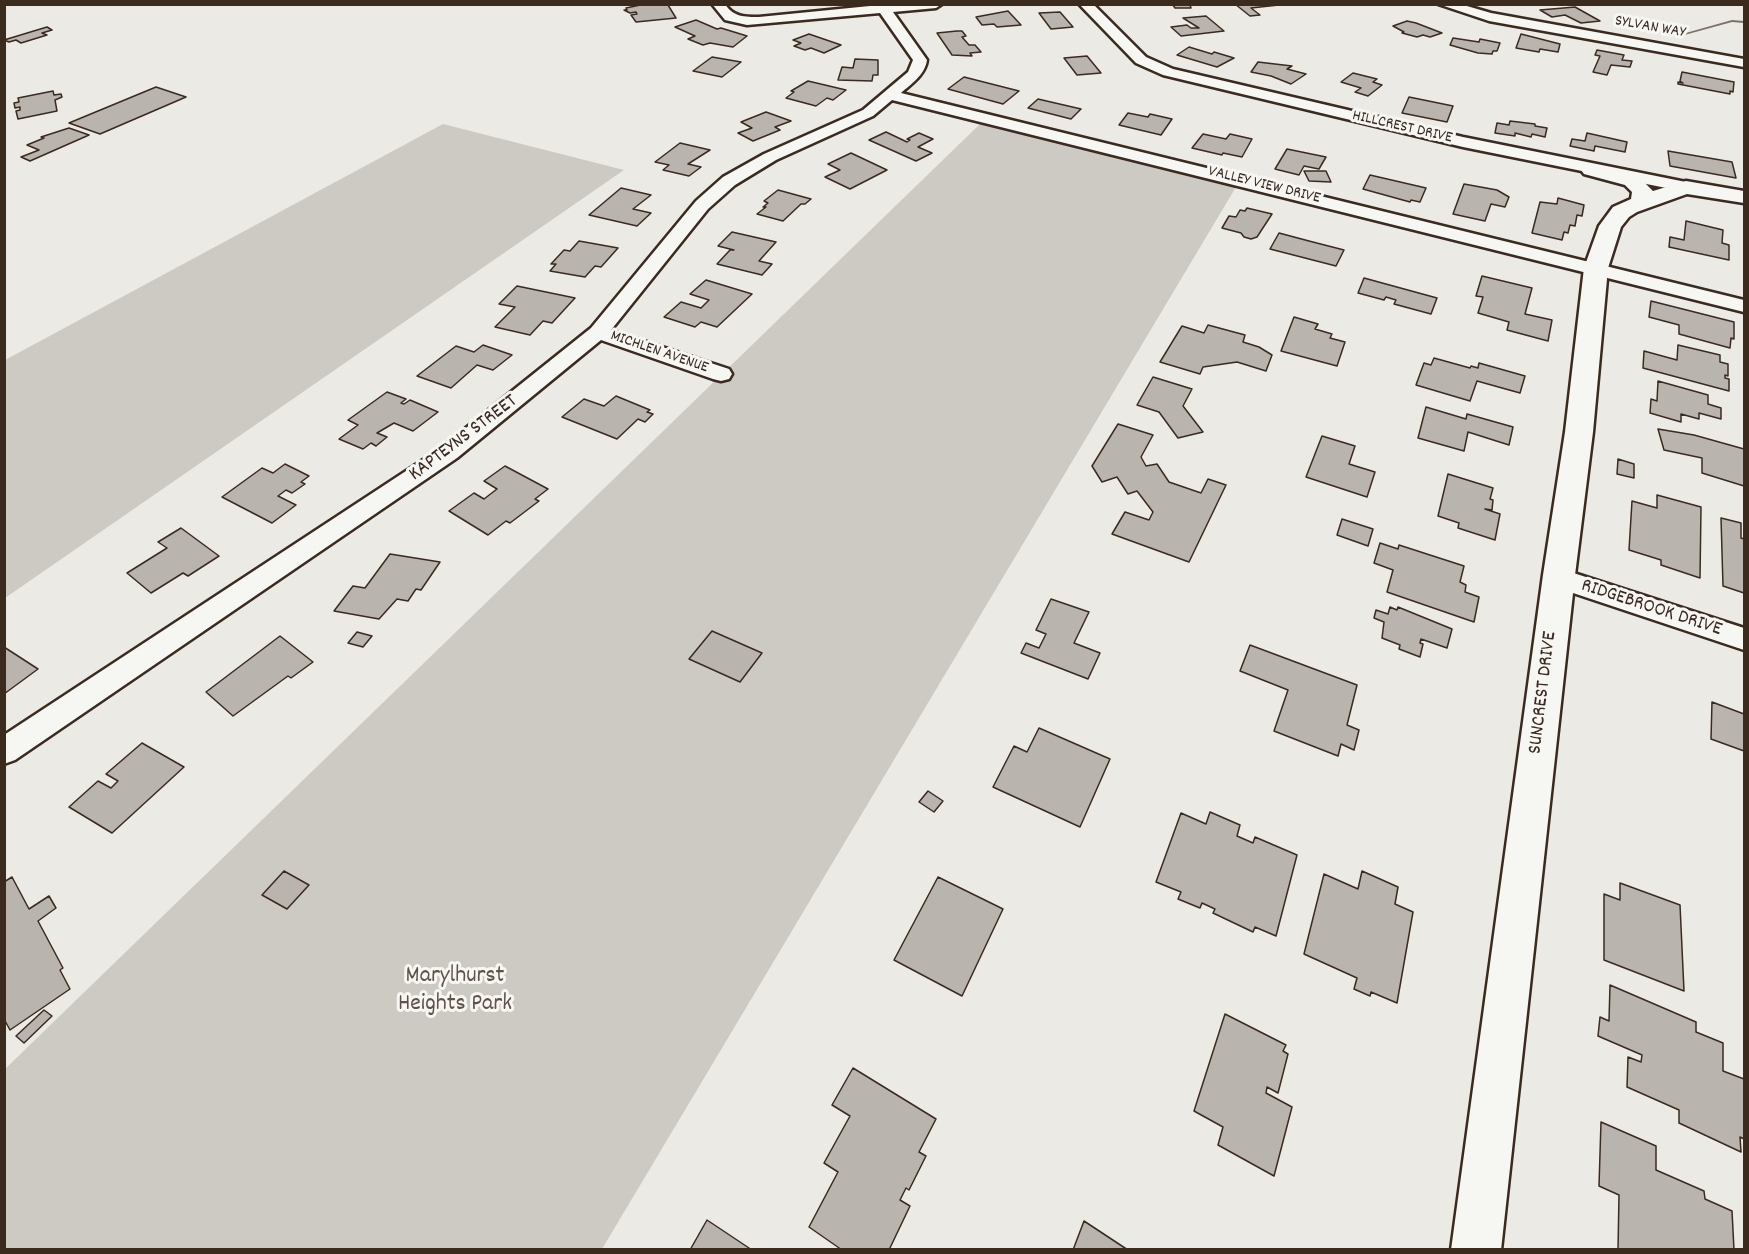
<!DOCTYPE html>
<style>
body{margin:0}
#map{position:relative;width:1749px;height:1254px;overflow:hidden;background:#ebeae5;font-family:Dekko,sans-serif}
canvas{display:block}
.frame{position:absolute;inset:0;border:6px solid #3b2a1e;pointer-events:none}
</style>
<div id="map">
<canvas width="1749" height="1254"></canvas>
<div class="frame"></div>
</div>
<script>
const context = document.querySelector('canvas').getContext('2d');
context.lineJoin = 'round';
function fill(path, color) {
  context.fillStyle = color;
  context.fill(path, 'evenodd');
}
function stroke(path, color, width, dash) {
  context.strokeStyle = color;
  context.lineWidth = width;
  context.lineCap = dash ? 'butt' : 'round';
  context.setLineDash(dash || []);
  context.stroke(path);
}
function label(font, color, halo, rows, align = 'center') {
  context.font = font + ' Dekko,sans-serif';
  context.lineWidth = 6;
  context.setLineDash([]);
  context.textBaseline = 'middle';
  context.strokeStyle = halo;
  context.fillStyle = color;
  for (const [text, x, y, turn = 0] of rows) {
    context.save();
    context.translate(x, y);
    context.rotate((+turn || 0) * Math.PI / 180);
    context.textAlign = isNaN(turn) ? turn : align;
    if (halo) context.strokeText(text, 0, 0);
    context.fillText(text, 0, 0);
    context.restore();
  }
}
const green = new Path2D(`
 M443,124L624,170L5,598V360Z
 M980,124L1236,187L602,1249L5,1250V1069Z`);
const stream = new Path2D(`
 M1732,20L1744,21V23L1732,22L1677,37L1675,36Z`);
const building = new Path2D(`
 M645,4L668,5L676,18L636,22L631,15L637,14L636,12L630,13L624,10H627L626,8Z
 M1135,4H1201V5H1190L1191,8H1175L1173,5Z
 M1235,4H1278L1279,5L1251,8L1260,15L1250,16Z
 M1575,7L1600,21L1581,23L1565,15L1552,17L1540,10Z
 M1008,11L1021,25L997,27L994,24L982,25L976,17Z
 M1060,12L1073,27L1051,29L1039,13Z
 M1206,16L1224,31L1181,36L1171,27L1187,25L1191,28H1199L1183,18Z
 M696,20L717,29L721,28L747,36L733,47L710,43L703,45L688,39L695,36L675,27Z
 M1407,21L1416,23L1442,33L1430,37L1423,35L1417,37L1402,33L1404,32L1393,26Z
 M47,27L52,30L42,33L47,35L21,43L16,40L9,42L4,40Z
 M957,31H962L966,36L962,37L969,45H975L981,52L970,53L972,56L952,55L937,33Z
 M809,34L841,45L824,53L811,48L805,50L794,46L801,43L793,40Z
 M1521,34L1560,44L1558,52L1540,49L1539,52L1516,48Z
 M1453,38L1479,42L1480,39L1500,43L1497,51H1493L1492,54L1478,53L1450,45Z
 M1189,47L1212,54L1214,52L1234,58L1217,67L1177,55Z
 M1597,50L1624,55L1622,60L1632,61L1630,67L1611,65L1607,75L1593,72L1600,56L1595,55Z
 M1087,56L1101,73L1077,75L1064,58Z
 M712,57L741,62L722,77L693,71Z
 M855,59L878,60V75H873L872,81L838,80L842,67L853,68Z
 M1258,62L1292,66L1287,69L1306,74L1291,84L1271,76L1251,72Z
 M1682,72L1734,82L1733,92L1730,91V94L1678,84V82L1683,83L1680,81Z
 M1353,73L1377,79L1373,82L1382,85L1368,96L1355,92L1361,88L1341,82Z
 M964,77L1019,91L1003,104L948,89Z
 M808,81L846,90L833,100L827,98L816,106L786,98L794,92L791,91Z
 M156,87L186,97L100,134L69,123Z
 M53,91L54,95L61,94L62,97L55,100L57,111L18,119L16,111L20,110V107L15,108L14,103L19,102L18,98Z
 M1409,97L1453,106L1447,122L1402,113Z
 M1038,99L1081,109L1071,119L1028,108Z
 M766,112L791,121L775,127L780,130L753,141L738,133L752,128L741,122Z
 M1128,113L1148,117L1150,114L1172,119L1161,135L1119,125Z
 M1510,121L1535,124V126L1547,128L1545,137L1532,134L1531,137L1515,133V136L1495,133L1497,123L1509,125Z
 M69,128L89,135L30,161L21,157L39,150L27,145L44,138L41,137Z
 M886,132L907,142L910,140L907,139L919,133L933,139L918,147L932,153L916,161L869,140Z
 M1587,133L1627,142L1625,152L1595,146L1594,151L1570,146L1572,139L1585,141Z
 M1203,134L1226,139L1230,134L1252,139L1242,157L1223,153L1222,155L1192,148Z
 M680,143L710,150L688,164L701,167L689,176L663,170L669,165L655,162Z
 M1287,149L1326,157L1319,169L1304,166L1299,175L1275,169Z
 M1668,151L1732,162L1736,178L1670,166Z
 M851,153L887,170L850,189L825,177L840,170L828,164Z
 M1304,171H1326L1331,182L1309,181Z
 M1370,175L1426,188L1420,202L1411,200L1410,202L1363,189Z
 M1464,184L1497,190L1509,197L1505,207L1491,204L1485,221L1453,214Z
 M621,188L651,195L633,209L651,213L637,226L589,215Z
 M778,190L811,199L805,204H801L783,221L757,214L766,207H763L768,203L764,201Z
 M1558,198L1584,205L1582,216L1577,215L1575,226L1570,225L1568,233L1564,232L1562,240L1532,233L1540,202L1557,204Z
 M1247,208L1272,214L1257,237L1251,239L1244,237L1241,233L1222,228L1229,216L1236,217L1240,210L1245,211Z
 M1686,221L1723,230L1722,243L1729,245V260L1669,247L1670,237L1684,240Z
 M732,232L776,242L759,261L772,264L762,275L717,264L730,250H734L718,246Z
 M1279,233L1309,241L1344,250L1336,266L1270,249Z
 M579,241L618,248L601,267L595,266L585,277L550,271L556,264H551L564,250L570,251Z
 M1482,276L1532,288L1525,314L1552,320L1548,341L1507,330L1509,322L1478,313L1483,297L1476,296Z
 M1364,278L1437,298L1431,314L1394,304L1396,300L1386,297L1384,300L1358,293Z
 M706,280L752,294L717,327L701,322L695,327L664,317L681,302L701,308L709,300L690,294Z
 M517,286L575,298L552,323L543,321L530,335L495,327L515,307L499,304Z
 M1651,301L1734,322V339L1731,338L1730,348L1679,334V325L1649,317Z
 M1294,317L1318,324L1315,329L1332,334L1330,338L1345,342L1337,366L1281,351Z
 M1208,325L1245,335L1243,342L1259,347L1272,355L1266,371L1237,362L1203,367L1200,374L1160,362L1182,326L1204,333Z
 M483,345L512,355L493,370L477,365L451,388L417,376L456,346L474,352Z
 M1678,345L1720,355V362L1728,364V376L1725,375V378L1729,379V391L1643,368L1644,351L1677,360Z
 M1434,358L1470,368L1471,366L1478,368L1479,363L1525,376L1520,393L1477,381L1470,401L1416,385L1424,363L1431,365Z
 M1153,377L1192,389L1183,406L1203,432L1178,438L1159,412L1137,405Z
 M1658,381L1708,395V404L1721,408V419L1699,413V419L1681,414V422L1650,413L1651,399L1657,401Z
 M387,392L406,399L401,403L404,404L410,400L438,412L413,431L394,423L377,433L387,437L376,446L371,443L363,449L339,439L358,425L348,420Z
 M616,396L650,410L647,412L653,414L645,422L638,419L617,439L562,417L584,399L604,406Z
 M1426,407L1466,419L1467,414L1513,427L1509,445L1468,432L1464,451L1418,438Z
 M1118,424L1153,435L1141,457L1146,466L1157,464L1169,482L1201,493L1208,479L1226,485L1189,562L1112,534L1125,512L1149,520L1153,512L1137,491L1128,494L1117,477L1102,482L1092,466Z
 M1658,429L1694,435L1744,449V486L1702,473V458L1664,450Z
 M1322,436L1355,446L1349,464L1375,472L1367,497L1306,477Z
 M1618,459L1634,464V478L1617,474Z
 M285,464L309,476L301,482L305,484L292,493L286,490L278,496L296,505L272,523L222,497L262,468L273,473Z
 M505,466L548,489L535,499L539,501L510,523L506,521L488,535L449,511L474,493L484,499L497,489L484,481Z
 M1448,474L1493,488L1490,499L1493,500L1492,510L1485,509L1500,514L1495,540L1458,528L1459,523L1438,516Z
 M1657,495L1701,507L1700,578L1661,565V560L1629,550L1632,501L1657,508Z
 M1721,518L1741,523V538L1744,539V593L1723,586Z
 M1342,519L1373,529L1368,546L1337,535Z
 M181,528L219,556L188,576L183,573L151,593L127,573L167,548L158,542Z
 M1380,543L1398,549L1399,545L1464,566L1460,582L1466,585L1465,592L1479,597L1474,622L1387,592L1393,570L1374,563Z
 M390,554L440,562L421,590L416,589L408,601L397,599L379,619L334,611L353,586L365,588Z
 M1051,599L1089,612L1074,643L1100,653L1088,679L1021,653L1026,643L1039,648L1046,634L1036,630Z
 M1390,607L1397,610L1398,607L1452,629L1447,648L1421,639L1420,643L1423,644L1420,657L1399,649L1400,645L1382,638L1384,622L1374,618L1376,610L1388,614Z
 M712,631L762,653L740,682L689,659Z
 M357,632L372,636L363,647L348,643Z
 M280,636L313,662L291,678L288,676L233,716L206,692Z
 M1250,645L1357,685L1347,725L1359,730L1354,750L1341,744L1338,756L1274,731L1288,690L1240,671Z
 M4,647L38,669L4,694Z
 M1712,702L1744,714V751L1711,739Z
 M1039,728L1110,759L1080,827L993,787L1014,746L1027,752Z
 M142,743L184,767L112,833L69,807L98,781L111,788L118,781L106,774Z
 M928,791L943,801L934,812L919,802Z
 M1210,812L1240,825L1237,836L1253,843L1255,837L1297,855L1276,936L1255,927L1253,932L1213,913L1215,909L1202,903L1200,908L1178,899L1181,892L1156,882L1181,813L1206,824Z
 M284,871L309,885L287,909L262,895Z
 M1362,871L1398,887L1395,904L1413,912L1397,1003L1371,992L1370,996L1354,989L1357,978L1304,954L1324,874L1358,889Z
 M12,877L29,909L49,896L56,908L38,921L63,968L60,970L70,989L10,1030L4,1019V882Z
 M938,877L1003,909L962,996L894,960Z
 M1620,883L1680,905L1684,991L1604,960V894L1620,900Z
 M1610,985L1696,1022V1032L1723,1043V1071L1744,1079V1139L1740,1137L1741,1152L1679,1123V1110L1627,1087L1628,1057L1641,1062L1642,1055L1598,1036L1600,1017L1609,1021Z
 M44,1010L52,1016L24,1043L16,1036Z
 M1225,1014L1286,1045L1283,1051L1288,1054L1278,1093L1267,1087L1266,1093L1292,1107L1274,1176L1218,1145L1223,1127L1194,1111Z
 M853,1068L936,1119L919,1152L926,1156L909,1190L906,1188L900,1200L910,1206L889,1250H842L809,1227L838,1172L824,1163L850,1116L832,1105Z
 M1601,1122L1656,1146V1170L1704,1191L1705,1199L1732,1211L1734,1250H1618L1619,1195L1599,1186Z
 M707,1220L752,1250H690Z
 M1084,1221L1128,1250H1073Z`);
const minor = new Path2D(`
 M712,4H725C733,17 745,17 759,17L890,4H942L936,8L893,12L927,60C925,75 911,84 901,93L1744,300V312L892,100L873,116L776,160L735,185L708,209L611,330L729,369L732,374L729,379L721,381L713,379L601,340L457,458L15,760L4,764V735L441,448L591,328L696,201L723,177L764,154L863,110L908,72L913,60L880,13L747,25L725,20Z
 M1079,4H1093L1146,57L1173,69L1463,137L1686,182L1692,183L1695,187L1692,191L1686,192L1463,147L1163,75L1136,63Z
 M1438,4H1460L1491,13L1744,59V67L1489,21Z
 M1558,568L1744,628V650L1549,585L1545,578L1549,571Z`);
const tertiary = new Path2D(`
 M1591,164L1639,177L1653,191L1686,181L1744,191V203L1687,194L1637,212L1629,217L1621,227L1608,268L1593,432L1575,575L1501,1250H1451L1543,575L1565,432L1584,268L1599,226L1613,207L1631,199L1632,192L1625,185L1584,174L1581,170L1584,166Z`);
const farStreetnames = [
 ["SYLVAN WAY",1650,28,10],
 ["HILLCREST DRIVE",1402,128,13],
 ["VALLEY VIEW DRIVE",1264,186,14],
 ["MICHLEN AVENUE",659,353,19]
];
const streetNames = [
 ["KAPTEYNS STREET",464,439,-37],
 ["RIDGEBROOK DRIVE",1651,609,18],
 ["SUNCREST DRIVE",1544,693,-83]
];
const nearParknames = [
 ["Marylhurst",455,978],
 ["Heights Park",455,1006]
];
fill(green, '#cdcac4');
fill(stream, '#7c7167');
fill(building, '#bab4ae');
stroke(building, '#3b2a1e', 1.5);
stroke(minor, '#3b2a1e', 5);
stroke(tertiary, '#3b2a1e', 5);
fill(minor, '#f6f6f2');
fill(tertiary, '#f6f6f2');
label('16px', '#3b2a1e', '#f6f6f2', farStreetnames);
label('20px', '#3b2a1e', '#f6f6f2', streetNames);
label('24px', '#605248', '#f6f6f2', nearParknames);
</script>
